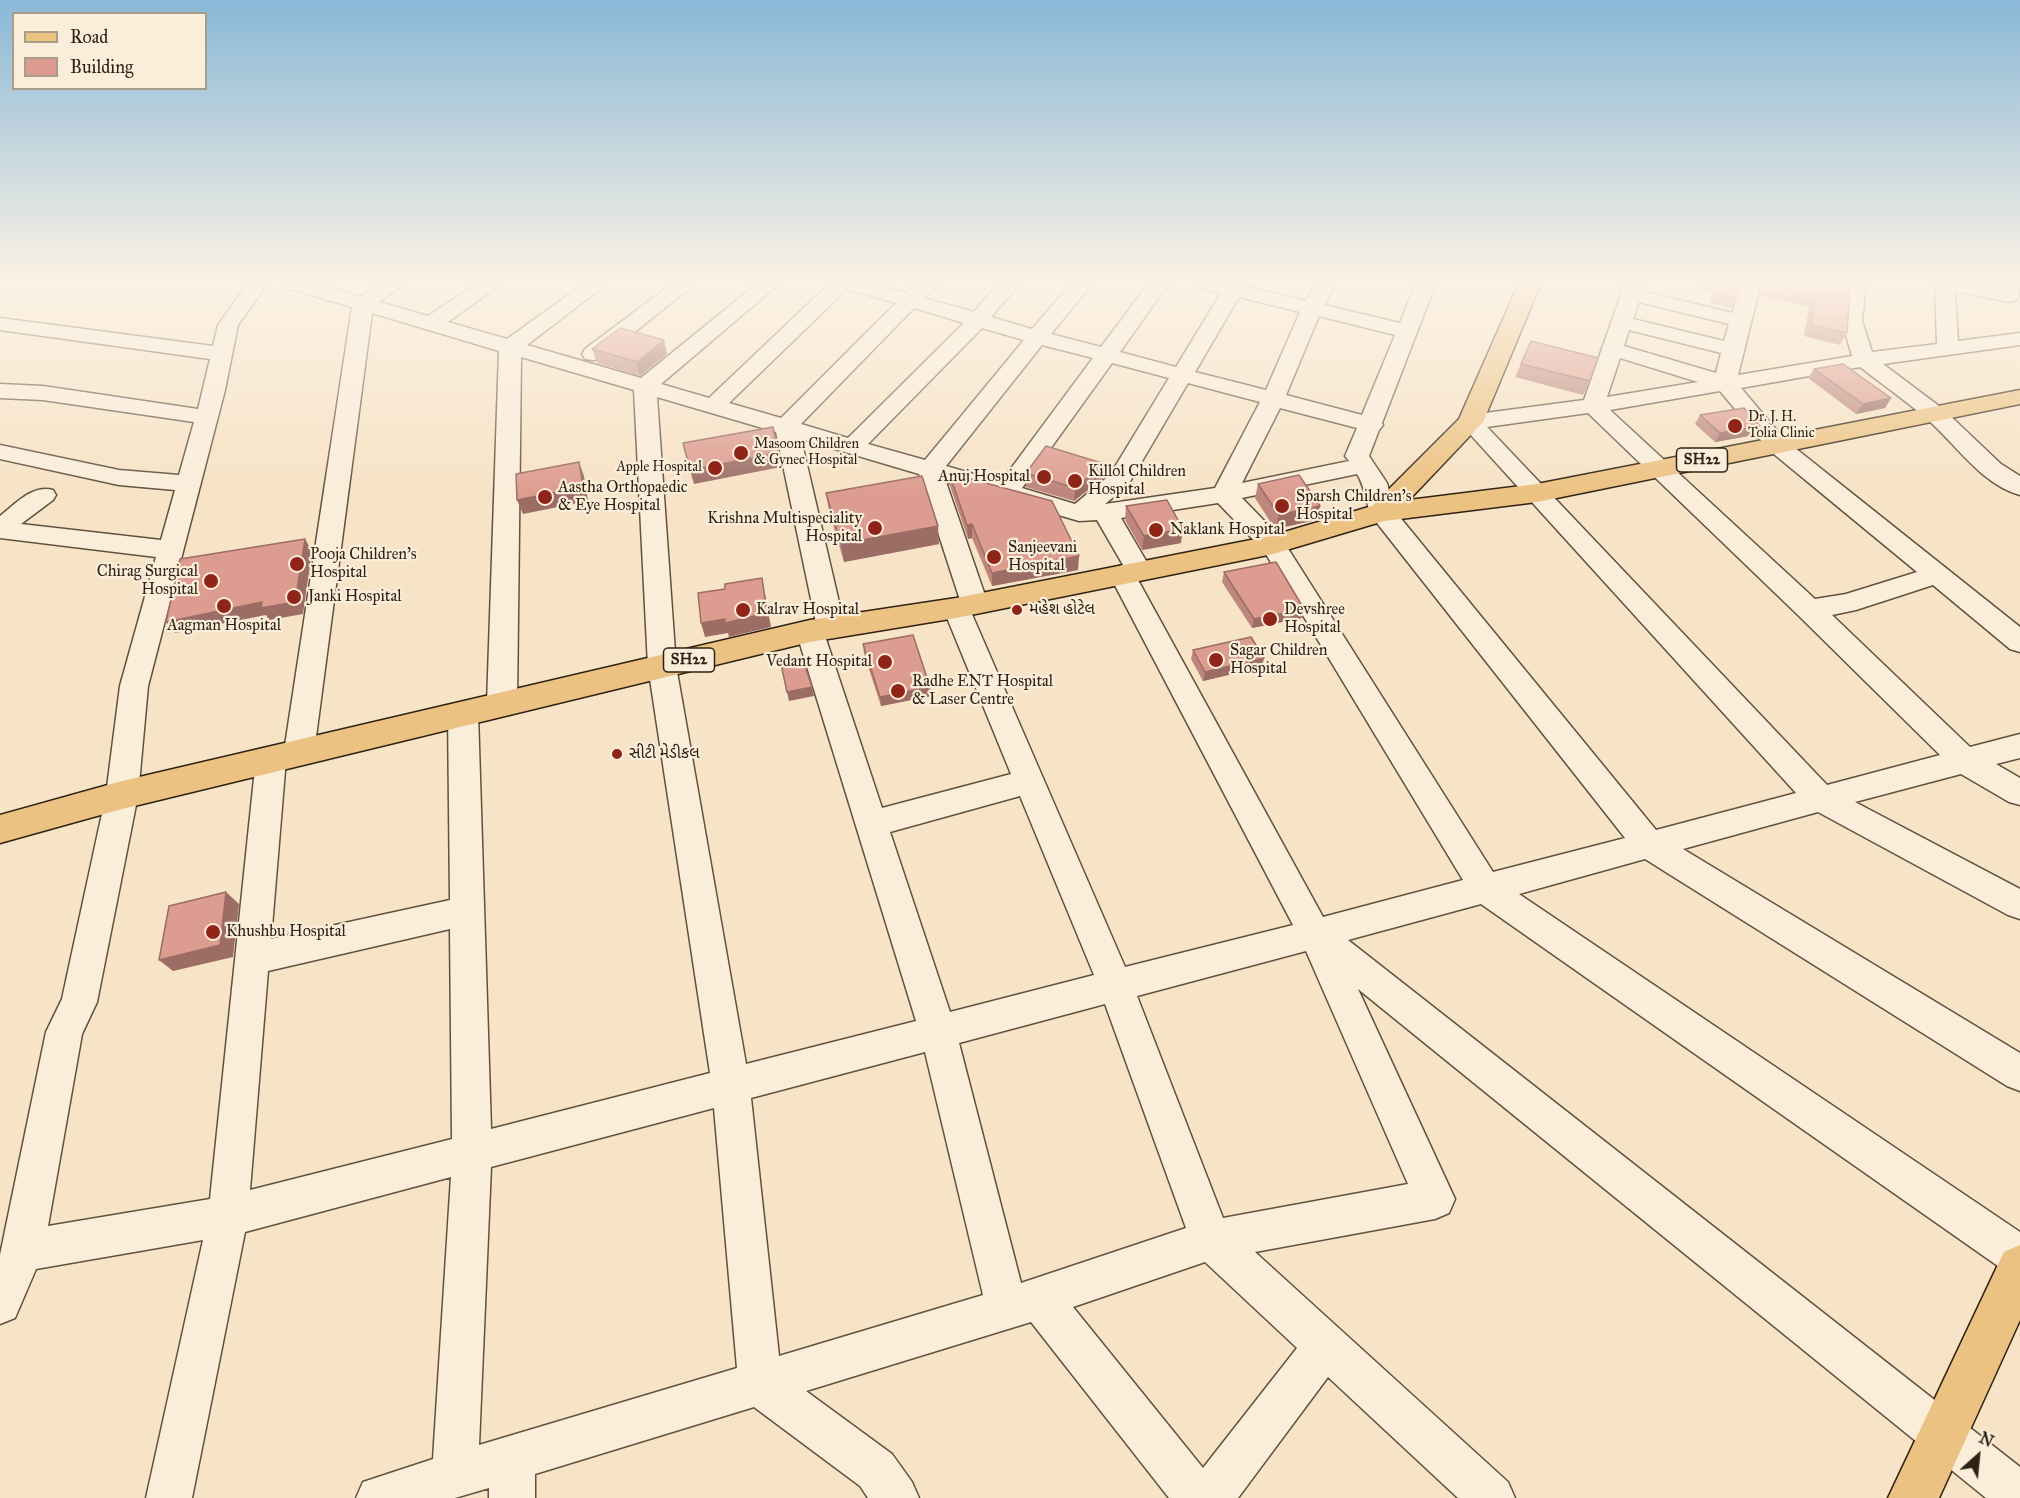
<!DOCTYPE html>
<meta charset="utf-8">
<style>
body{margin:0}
#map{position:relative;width:2020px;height:1498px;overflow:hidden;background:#f7e3c6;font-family:"IM FELL Great Primer",serif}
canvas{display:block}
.legend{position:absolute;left:12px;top:12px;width:195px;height:78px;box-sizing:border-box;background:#faedda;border:2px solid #a89c8a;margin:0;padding:8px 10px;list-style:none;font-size:18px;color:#2e2212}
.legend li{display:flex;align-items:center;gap:12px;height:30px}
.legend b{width:30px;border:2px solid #a89c8a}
.north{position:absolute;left:1948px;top:1426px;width:60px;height:60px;-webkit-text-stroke:4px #faedda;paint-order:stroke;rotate:27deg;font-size:16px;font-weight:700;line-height:24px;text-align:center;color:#2e2212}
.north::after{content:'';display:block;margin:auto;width:21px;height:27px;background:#2e2212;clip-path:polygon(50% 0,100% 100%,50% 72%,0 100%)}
</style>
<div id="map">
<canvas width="2020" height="1498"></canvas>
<ul class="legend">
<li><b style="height:8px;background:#ecc283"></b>Road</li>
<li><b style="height:16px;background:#dd9c90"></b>Building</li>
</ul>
<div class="north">N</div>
</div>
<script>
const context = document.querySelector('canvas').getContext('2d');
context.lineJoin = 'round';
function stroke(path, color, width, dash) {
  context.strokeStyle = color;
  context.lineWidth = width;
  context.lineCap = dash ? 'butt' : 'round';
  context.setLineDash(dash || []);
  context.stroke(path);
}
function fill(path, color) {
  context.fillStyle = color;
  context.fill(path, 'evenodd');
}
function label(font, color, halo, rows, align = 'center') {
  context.font = font + ' "IM FELL Great Primer","Noto Sans Gujarati",serif';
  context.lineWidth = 4.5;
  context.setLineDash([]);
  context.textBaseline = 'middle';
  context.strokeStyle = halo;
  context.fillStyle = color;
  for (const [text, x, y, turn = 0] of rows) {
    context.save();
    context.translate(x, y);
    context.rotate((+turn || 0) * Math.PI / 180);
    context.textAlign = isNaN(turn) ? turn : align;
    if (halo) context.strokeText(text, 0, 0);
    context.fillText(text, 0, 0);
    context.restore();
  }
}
const minor = new Path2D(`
 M248,283H268L238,325L225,390L148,686L138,795L97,1002L82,1034L48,1226L210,1199L256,759L260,751L271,747L282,751L286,759L271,939L450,900L448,713L453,705L463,702L473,705L478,713L491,1129L710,1073L648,666L634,390L521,357L517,704L512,712L502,715L492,712L487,704L499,351L372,313L314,752L310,760L299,764L288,760L284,752L352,307L284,287L281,283H313L360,297L382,283H406L379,302L428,316L478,283H502L448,322L507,339L585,283H608L527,345L641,378L758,283H780L661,384L709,398L830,283H870L906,293L917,283H938L924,298L974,312L999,283H1020L991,317L1032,329L1072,283H1093L1051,334L1101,347L1149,283H1169L1120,352L1176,367L1221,293L1199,287L1196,283H1247L1245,286L1306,301L1316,283H1336L1324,305L1400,323L1416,283H1436L1382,423L1383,425L1379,430L1369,456L1387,483L1394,510L1656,830L1796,793L1459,422L1462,417L1470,415L1584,400L1625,283H1645L1642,291L1732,313L1737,296L1700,287L1697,283L1740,285L1741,283H1761L1738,375L1852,356L1842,321L1846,283H1866L1862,321L1872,352L1937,344L1935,283H1976L1998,288V283H2018L2019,296L2016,300L2009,302L1955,291L1958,341L2020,333V345L1883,364L1943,409L2001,464L2020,476V495C1982,485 1955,443 1927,419C1905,400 1882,384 1860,367L1741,388L1785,440L2020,627V652L2010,649L1933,585L1856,610L1832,615L1970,747L2020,734V758L1996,764L2020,778V805L2009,802L1961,774L1855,802L2020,889V919L2008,915L1818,812L1683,849L2020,1053V1091L2007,1086L1645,859L1519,894L2020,1232V1277L2005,1271L1481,904L1348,940L2020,1467V1498H1986L1358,989L1455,1199L1449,1213L1435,1219L1255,1252L1508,1482L1515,1498H1458L1328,1377L1238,1498H1169L1031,1322L806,1391L892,1454L912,1482L919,1498H868L860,1486L754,1407L535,1474V1498H489V1488L455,1498H356L363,1482L433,1459L451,1177L245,1232L192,1498H146L203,1240L36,1269L15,1318L0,1324V1255L46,1032L62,999L106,795L120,686L156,557L0,538V516C15,504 33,484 53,490L56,495L53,500L21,524L161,540L175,490L119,485L0,459V445L119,470L179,475L194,422L43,400L0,398V384L43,386L198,409L210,359L0,330V318L213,346L218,325ZM847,289L896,303L781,418L729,403ZM1239,297L1300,312L1266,390L1195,372ZM1639,302L1729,324L1724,341L1633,319ZM914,308L964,323L848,438L801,424ZM1319,316L1395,335L1362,415L1286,395ZM982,328L1024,340L925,460L868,444ZM1629,330L1721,353L1716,373L1624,346ZM1042,345L1093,358L1001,482L946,466ZM1620,358L1698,382L1607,397ZM1112,363L1169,378L1110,475L1075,504L1022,488ZM1188,383L1260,402L1215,488L1105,504L1128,485ZM1720,391L1769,450L1917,572L1846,594L1815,599L1610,410ZM657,397L776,432L816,623L810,621L800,624L796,631L916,1021L746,1064L676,666ZM1280,408L1357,428L1345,456L1349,461L1242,483ZM1588,413L1799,616L1940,755L1827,785L1487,427ZM801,439L919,474L960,600L946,601L943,608L1011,774L882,808L825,636L831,638L841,635L845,628ZM1357,474C1366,488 1365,504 1373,518L1625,838L1493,872L1282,539L1242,498ZM946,482L1079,521L1097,520L1123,565L1113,568L1109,574L1293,925L1125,967L971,612L984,611L988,604ZM1218,503L1264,551L1463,880L1323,917L1138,580L1148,577L1152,571L1121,518ZM1020,796L1094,975L950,1012L890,832ZM450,929L452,1139L250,1190L268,971ZM1306,951L1408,1184L1223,1218L1137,996ZM1105,1004L1186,1228L1021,1283L959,1043ZM925,1052L983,1295L779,1356L751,1098ZM714,1108L737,1368L479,1445L491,1167ZM1205,1262L1297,1348L1203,1468L1073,1307Z
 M673,283H696L601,359L593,360L585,359L582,354L585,349Z`);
const major = new Path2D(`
 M1519,283H1541L1483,422L1409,500L1537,484L2020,390V404L1537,502L1384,521L1273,554L956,618L810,642L122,809L0,843V815L122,781L810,620L956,598L1271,536L1372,506L1459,419Z
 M2020,1245V1320L1939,1498H1888L2004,1252Z`);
const wall = new Path2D(`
 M1763,283H1850L1847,333L1840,345L1804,336L1809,307L1760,296Z
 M1718,284L1736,299L1731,308L1710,303L1713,292Z
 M1531,341L1590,381L1583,395L1515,377Z
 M592,349L667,354L640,376L597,363Z
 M1814,369L1891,398L1885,408L1856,414L1808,378Z
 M1700,415L1754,435L1715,442L1695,424Z
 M1105,464L1103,478L1074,501L1026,487V473Z
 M949,473L1078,570L992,586L972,538L968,539L950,486Z
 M1258,484L1320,506L1316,520L1275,529L1255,498Z
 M826,493L939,544L844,562L829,511Z
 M1126,506L1181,543L1142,550L1125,520Z
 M1224,572L1304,609L1302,618L1252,628L1222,582Z
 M863,644L931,696L881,706L864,654Z
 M1193,650L1262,667L1203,681L1191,659Z`);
const shadedWall = new Path2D(`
 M664,340L667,354L640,376L637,362Z
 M1891,398L1885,408L1856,414L1863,404Z
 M1760,426L1754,435L1715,442L1720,433Z
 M778,453L781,467L694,484L690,470Z
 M579,462L584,476L588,501L523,514L517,500Z
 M1105,464L1103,478L1074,501L1075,488Z
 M1320,506L1316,520L1275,529L1279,515Z
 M972,524V538L968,539L967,525Z
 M938,526L939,544L844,562L841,544Z
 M1183,529L1181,543L1142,550L1144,536Z
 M305,539L312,551L303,614L269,620L266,615L175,633L166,622L262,602Z
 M1079,556L1078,570L992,586V573Z
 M762,578L771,627L729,637L728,633L705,637L701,623Z
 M1304,609L1302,618L1252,628L1254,619Z
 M1264,658L1262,667L1203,681L1205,672Z
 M812,687L814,696L789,701L787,692Z
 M930,687L931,696L881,706L880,697Z
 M226,892L239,904L233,957L173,971L159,960Z`);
const building = new Path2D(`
 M1767,283H1850L1847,333L1811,325L1816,296L1766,284Z
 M1718,284L1739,289L1736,299L1715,294Z
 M620,328L664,340L637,362L592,349Z
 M1531,341L1598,358L1590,381L1521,364Z
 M1843,364L1891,398L1863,404L1814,369Z
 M1744,408L1760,426L1720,433L1700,415Z
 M773,427L778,453L690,470L683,443Z
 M1046,446L1105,464L1075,488L1026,473Z
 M579,462L583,487L517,500L516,474Z
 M949,473L1052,501L1079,556L992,573L972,524L967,525Z
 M1299,475L1320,506L1279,515L1258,484Z
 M922,476L938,526L841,544L826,493Z
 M1167,500L1183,529L1144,536L1126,506Z
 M305,539L295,602L261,608L262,602L166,622L180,559Z
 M1276,562L1304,609L1254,619L1224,572Z
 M762,578L767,613L725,623V619L701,623L698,593L725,589V584Z
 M913,635L930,687L880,697L863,644Z
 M1251,637L1264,658L1205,672L1193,650Z
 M803,660L812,687L787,692L781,664Z
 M226,892L220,945L159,960L169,906Z`);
const markers = [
 [1735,426,8,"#8f2418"],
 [741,453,8,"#8f2418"],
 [715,468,8,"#8f2418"],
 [1044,477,8,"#8f2418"],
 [1075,481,8,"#8f2418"],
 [545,497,8,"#8f2418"],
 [1282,506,8,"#8f2418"],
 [875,528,8,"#8f2418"],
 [1156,530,8,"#8f2418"],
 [994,557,8,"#8f2418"],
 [297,564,8,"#8f2418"],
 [211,581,8,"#8f2418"],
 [294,597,8,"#8f2418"],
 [224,606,8,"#8f2418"],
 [743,610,8,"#8f2418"],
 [1017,610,6,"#8f2418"],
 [1270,619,8,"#8f2418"],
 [1216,660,8,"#8f2418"],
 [885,662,8,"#8f2418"],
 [898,691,8,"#8f2418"],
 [617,754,6,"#8f2418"],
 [213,932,8,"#8f2418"]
];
const farPoinames = [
 ["Dr. J. H.",1748,418],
 ["Tolia Clinic",1748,434],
 ["Masoom Children",754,445],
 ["& Gynec Hospital",754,461],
 ["Apple Hospital",702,468,"right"]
];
const shields = [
 [1702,460,51],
 [689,660,51]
];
const shieldNames = [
 ["SH22",1702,460],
 ["SH22",689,660]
];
const poiNames = [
 ["Killol Children",1088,472],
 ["Hospital",1088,490],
 ["Anuj Hospital",1030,477,"right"],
 ["Aastha Orthopaedic",558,488],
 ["& Eye Hospital",558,506],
 ["Sparsh Children's",1296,497],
 ["Hospital",1296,515],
 ["Krishna Multispeciality",862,519,"right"],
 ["Hospital",862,537,"right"],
 ["Naklank Hospital",1170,530],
 ["Sanjeevani",1008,548],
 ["Hospital",1008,566],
 ["Pooja Children's",310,555],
 ["Hospital",310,573],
 ["Chirag Surgical",198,572,"right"],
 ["Hospital",198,590,"right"],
 ["Janki Hospital",308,597],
 ["Kalrav Hospital",756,610],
 ["મહેશ હોટેલ",1029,610],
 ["Devshree",1284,610],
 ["Hospital",1284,628],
 ["Aagman Hospital",224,626,"center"],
 ["Sagar Children",1230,651],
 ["Hospital",1230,669],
 ["Vedant Hospital",872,662,"right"],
 ["Radhe ENT Hospital",912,682],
 ["& Laser Centre",912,700],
 ["સીટી મેડીકલ",629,754],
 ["Khushbu Hospital",226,932]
];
stroke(minor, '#60523f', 3);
stroke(major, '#2e2212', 3);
fill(minor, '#faedda');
fill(major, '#ecc283');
fill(wall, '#be867c');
fill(shadedWall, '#9b6d65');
fill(building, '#dd9c90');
stroke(building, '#9b6d65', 1.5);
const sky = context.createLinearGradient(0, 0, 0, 493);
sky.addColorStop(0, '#8ab8d6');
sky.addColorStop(0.57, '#fbf2e5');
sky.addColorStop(1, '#fbf2e500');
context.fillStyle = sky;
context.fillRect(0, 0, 2020, 493);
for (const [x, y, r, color] of markers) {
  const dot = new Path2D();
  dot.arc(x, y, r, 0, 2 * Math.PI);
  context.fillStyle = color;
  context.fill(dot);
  stroke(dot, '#faedda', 2);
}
label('14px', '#2e2212', '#faedda', farPoinames, 'left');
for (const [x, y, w] of shields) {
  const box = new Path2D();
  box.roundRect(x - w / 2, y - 12, w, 24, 4.5);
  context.fillStyle = '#faedda';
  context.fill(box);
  stroke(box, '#2e2212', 1.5);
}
label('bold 15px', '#2e2212', null, shieldNames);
label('16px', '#2e2212', '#faedda', poiNames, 'left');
</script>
